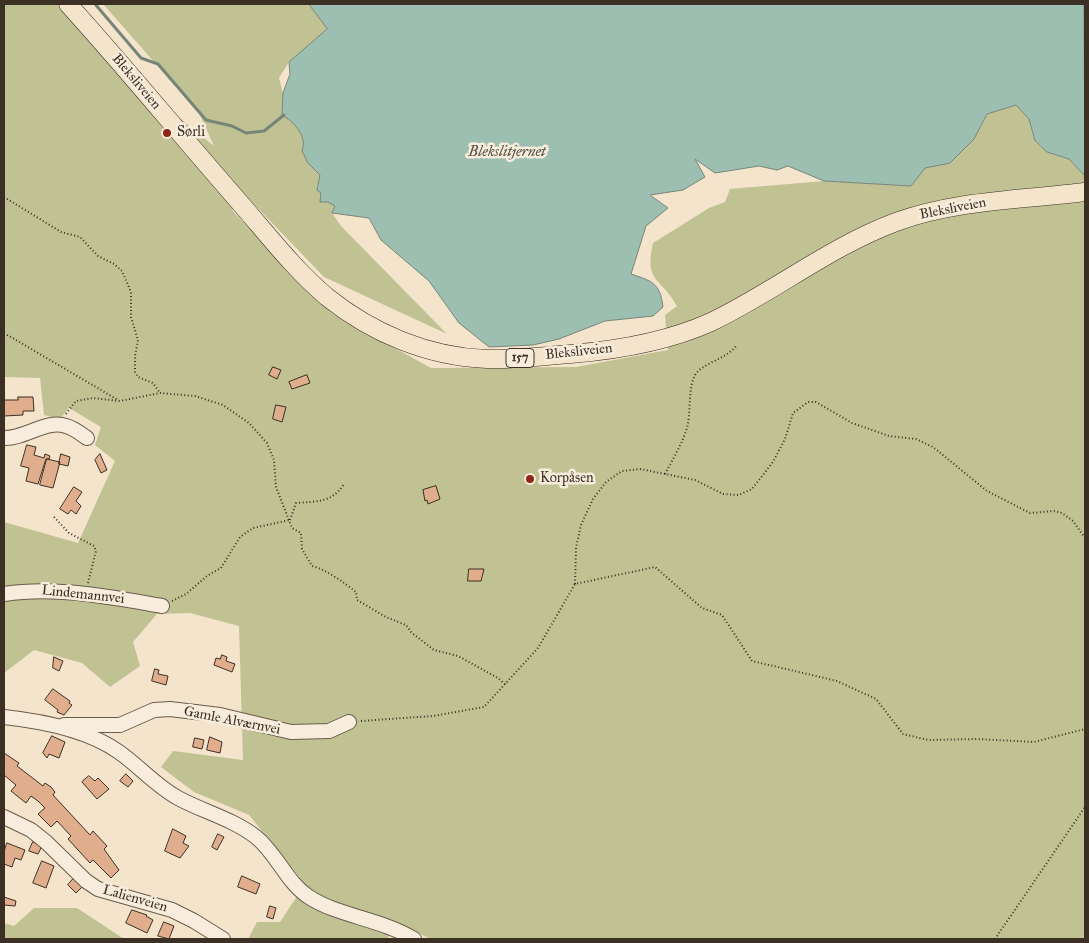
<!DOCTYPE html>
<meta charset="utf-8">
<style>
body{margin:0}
#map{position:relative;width:1089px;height:943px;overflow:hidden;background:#f4e4cb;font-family:"IM FELL Great Primer",serif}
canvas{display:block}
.frame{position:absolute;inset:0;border:5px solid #3c2f23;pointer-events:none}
</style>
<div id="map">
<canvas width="1089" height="943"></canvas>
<div class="frame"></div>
</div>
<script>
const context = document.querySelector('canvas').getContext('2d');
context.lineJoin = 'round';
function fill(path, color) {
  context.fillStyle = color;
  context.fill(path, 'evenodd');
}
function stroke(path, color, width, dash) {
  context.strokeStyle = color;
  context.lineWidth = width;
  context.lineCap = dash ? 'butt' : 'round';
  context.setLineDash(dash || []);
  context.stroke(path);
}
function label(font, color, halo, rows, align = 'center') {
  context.font = font + ' "IM FELL Great Primer",serif';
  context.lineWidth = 5;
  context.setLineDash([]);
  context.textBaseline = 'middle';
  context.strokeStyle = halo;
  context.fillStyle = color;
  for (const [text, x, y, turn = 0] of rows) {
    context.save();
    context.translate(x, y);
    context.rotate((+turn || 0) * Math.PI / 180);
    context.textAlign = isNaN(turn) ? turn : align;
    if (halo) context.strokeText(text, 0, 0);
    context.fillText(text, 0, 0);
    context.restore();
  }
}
const green = new Path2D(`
 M4,4H81L176,115L214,146L199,113L103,4H309L327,29L289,62L279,78L283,93L282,115C294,121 308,136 302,151L308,163L320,175L317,189L321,193V198L335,206L332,213L341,226L447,334L324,277L249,199L232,210L333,314L431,368L576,367L668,350L665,315L677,306C661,277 644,283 653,243L709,208L725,202L730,189L824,181L911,186L925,168L950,163L974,139L987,114L1016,105L1029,119L1035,142L1047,152L1069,159L1085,176V939H431L397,924L387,939H248L257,922H280L305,884L249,815L194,792L161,767L173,751L243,760L239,626L190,613L157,614L133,642L140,666L110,687L82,663L34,650L4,673V522L78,543L115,461L95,445L101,427L69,408L60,419L44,415L40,378L4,377Z
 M34,908H77L124,939H4V923L14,926Z`);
const water = new Path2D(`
 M309,4H1084L1085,176L1069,159L1047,152L1035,141L1029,119L1016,105L987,114L974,139L950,163L925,168L911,186L824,181L788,166L777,170L759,166L715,173L695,159L705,177L683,190L650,195L668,208L646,226L631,274C651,281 660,282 663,307L653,316L605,321L559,339L533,345L489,347L459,323L429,281L381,240L369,218L332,213L335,206L328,202H320L321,193L317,190L320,175L308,163L302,151C308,136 293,121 282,115L283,93L290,74L289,62L327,29Z`);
const stream = new Path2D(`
 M95,4L141,58L158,64L206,120L232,126L246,133L264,131L284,115`);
const building = new Path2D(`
 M273,367L281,370L277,379L269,375Z
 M307,375L310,383L292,389L289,382Z
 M18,397H33L34,411H23V415L4,416V400H18Z
 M276,405L286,407L282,422L273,419Z
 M27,445L36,447L34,455L44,458L45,454L50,456L49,459H46L38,484L26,481L29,468L21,466Z
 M61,454L70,457L68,466L59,464Z
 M100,454L107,470L101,473L95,460Z
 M47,459L60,462L53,488L40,485Z
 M436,486L440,499L428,504L427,500L425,501L423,490Z
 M74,487L82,492L76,501L81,506L76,514L71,510L68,514L60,509Z
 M469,569H484L481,581H468Z
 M222,655L227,657L226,661L235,664L232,672L214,665L216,658L220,659Z
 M54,657L63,661L59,671L53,668Z
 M155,669L159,670L158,674L168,676L166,685L152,681Z
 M53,689L70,701L69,703L72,705L64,715L57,712L58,710L45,700Z
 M52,736L65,742L59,758L49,754L47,758L43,753Z
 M210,737L222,742L220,753L207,750Z
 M195,738L204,740L202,749L193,747Z
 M4,753L19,763L17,766L43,786L45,783L51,787L55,792L53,795L90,835L93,831L107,846L104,849L119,870L111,878L93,860L90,863L68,839L71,836L57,821L51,827L38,814L45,808L38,801L31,796L26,803L11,791L16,785L4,775Z
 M126,774L133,781L128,787L120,781Z
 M89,776L95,781L98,778L109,789L97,799L82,782Z
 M173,829L186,836L183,843L189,846L180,858L165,851Z
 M218,834L224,837L217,850L212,847Z
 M33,842L42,846L38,854L29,851Z
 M7,843L25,850L21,860L15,858L12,867L4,864V852Z
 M42,861L54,866L46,888L33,883Z
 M242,876L260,884L256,894L238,887Z
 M74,878L83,886L76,893L68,885Z
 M4,897L16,901L15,906L4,905Z
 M270,906L276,908L273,919L267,917Z
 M132,910L147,915L146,916L153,920L147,933L126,923Z
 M164,922L174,926L169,939L158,936Z`);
const path = new Path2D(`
 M4,197L61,232L80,237L98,256L114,264L122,271L131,292V317L138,340L135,356V372L138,377L153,383L160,393
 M4,333L118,400
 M66,414L76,401L93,398L120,401L160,393L195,396L223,405L249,423L267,443L274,460L276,487L292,528L301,533L302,549L312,566C325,569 345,583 356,592L357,600L386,617L406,625L412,633L434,650L458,656L498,678L506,685
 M665,474C673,459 682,444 687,428C691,412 688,392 694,377C700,363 726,360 737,345
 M54,517L69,533L94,546L96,551L88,583
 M290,520L296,503C317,501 332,503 344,484
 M575,584L576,548L581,525L593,499L606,482L622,471L640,469L695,480L723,494L739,495L752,489L773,462L785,439L793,413L808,402H816L852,423L889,436L916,439L933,447L987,491L1030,513L1054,511L1062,513L1073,521L1085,538
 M172,601L186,594L207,576L221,568L240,537L253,528L290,520
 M361,721L433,716L484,707L538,648L575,584L655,567L702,608L722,615L752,661L837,681L876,699L903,734L928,740L977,739L1034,742L1085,729
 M995,939L1085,807`);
const minor = new Path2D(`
 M4,438C24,439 47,419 66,426C74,428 81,434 87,438
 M4,594C57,586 109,597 162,606
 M4,717C41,721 88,730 119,752C139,766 156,786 178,798C204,812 233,819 256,837C277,854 287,883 309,897C338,916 381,919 414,939
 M64,725H120L154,710L170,709L220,715L291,732L329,731L349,722
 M4,817L31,830L46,842L86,881L98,889L172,910L194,921L223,939`);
const major = new Path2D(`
 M68,4C127,69 183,138 241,204C268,235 295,270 327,297C372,333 428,357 487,359C514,360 543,356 571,354C618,350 667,342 711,322C774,292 829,247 896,222C957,200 1022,200 1085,192`);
const markers = [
 [167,133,5,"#8f2418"],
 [530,479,5,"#8f2418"]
];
const shields = [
 [520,358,28]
];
const shieldNames = [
 ["157",520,358]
];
const streetNames = [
 ["Bleksliveien",136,82,50],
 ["Bleksliveien",953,209,-11],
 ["Bleksliveien",579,352,-6],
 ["Lindemannvei",83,595,6],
 ["Gamle Alværnvei",232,721,11],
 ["Lalienveien",135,899,16]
];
const poiNames = [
 ["Sørli",177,133],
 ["Korpåsen",540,479]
];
const waterNames = [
 ["Blekslitjernet",507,152]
];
fill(green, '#c0c294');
fill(water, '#9dbfb1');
stroke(water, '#768578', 1);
stroke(stream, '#768578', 3);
fill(building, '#e0ae8c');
stroke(building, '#3c2f23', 1);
stroke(minor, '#6a5c4d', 16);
stroke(major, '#3c2f23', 19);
stroke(path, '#3c2f23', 2, [1, 2.5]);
stroke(minor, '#f8eddd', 14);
stroke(major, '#f4e4cb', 18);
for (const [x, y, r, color] of markers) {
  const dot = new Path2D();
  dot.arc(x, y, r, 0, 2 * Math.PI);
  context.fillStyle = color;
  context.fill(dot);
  stroke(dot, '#f8eddd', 2);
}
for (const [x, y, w] of shields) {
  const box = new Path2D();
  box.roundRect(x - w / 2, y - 9.5, w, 19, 4);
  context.fillStyle = '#f8eddd';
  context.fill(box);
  stroke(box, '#3c2f23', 1);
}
label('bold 12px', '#3c2f23', null, shieldNames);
label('14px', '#3c2f23', '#f8eddd', streetNames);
label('14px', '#3c2f23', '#f8eddd', poiNames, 'left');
label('italic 15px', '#545346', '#f8eddd', waterNames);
</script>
